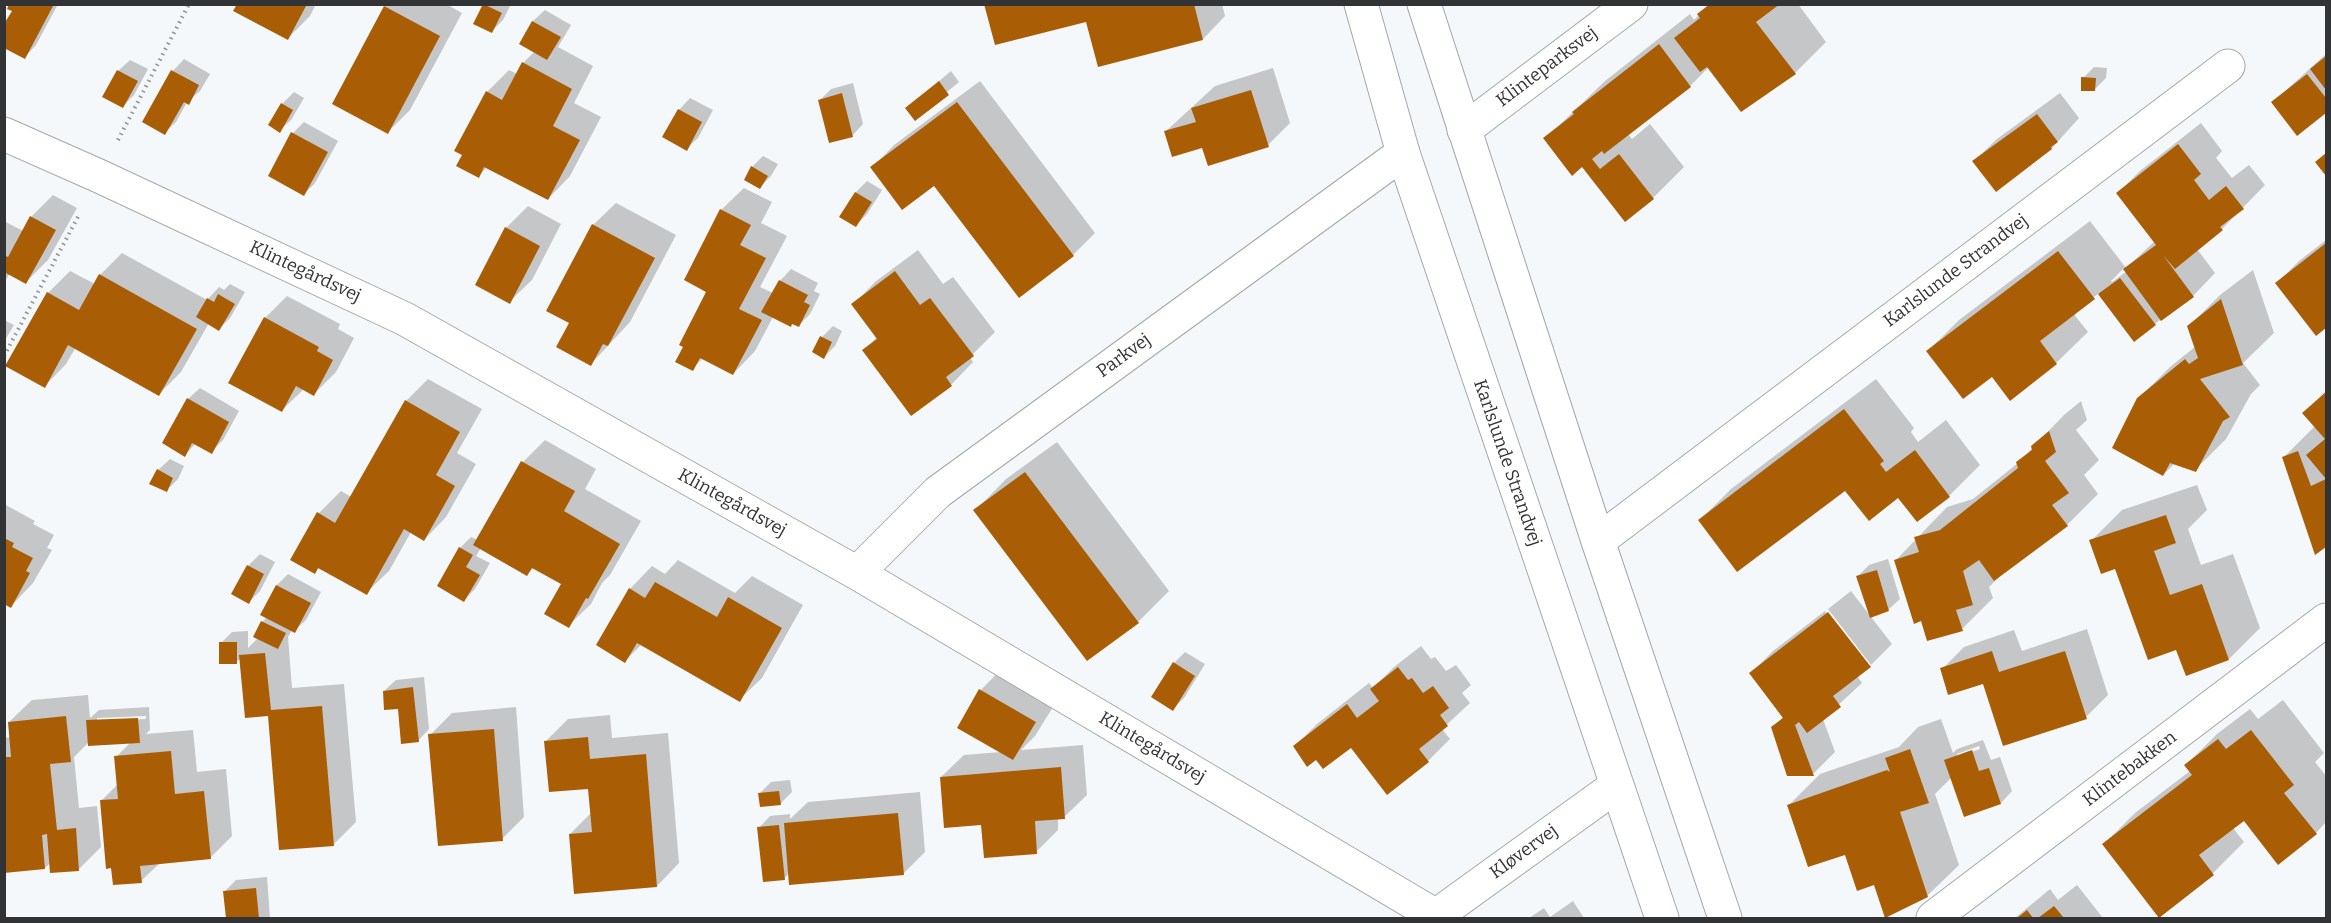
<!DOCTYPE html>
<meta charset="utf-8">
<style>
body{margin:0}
#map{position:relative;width:2331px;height:923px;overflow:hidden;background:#f5f8fa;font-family:Bitter,serif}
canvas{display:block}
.frame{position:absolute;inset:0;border:6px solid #323334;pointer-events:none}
</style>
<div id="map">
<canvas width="2331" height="923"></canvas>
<div class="frame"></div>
</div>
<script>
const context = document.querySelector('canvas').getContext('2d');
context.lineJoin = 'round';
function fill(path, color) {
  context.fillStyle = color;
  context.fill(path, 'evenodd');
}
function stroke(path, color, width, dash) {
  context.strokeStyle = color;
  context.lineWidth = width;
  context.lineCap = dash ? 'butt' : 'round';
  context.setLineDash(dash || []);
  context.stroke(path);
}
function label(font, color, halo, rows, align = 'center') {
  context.font = font + ' Bitter,serif';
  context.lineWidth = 6;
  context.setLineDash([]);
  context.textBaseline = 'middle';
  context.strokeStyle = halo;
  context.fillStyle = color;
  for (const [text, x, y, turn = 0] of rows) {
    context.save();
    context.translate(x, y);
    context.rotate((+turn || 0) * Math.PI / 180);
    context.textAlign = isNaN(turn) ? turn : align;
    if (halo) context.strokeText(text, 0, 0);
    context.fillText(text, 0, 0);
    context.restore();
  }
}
const shadow = new Path2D(`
 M11,4H58L36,45L25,57Z
 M239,4H316L310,16L288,38Z
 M387,4H446L462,13L410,110L388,132L334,103Z
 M511,4L503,20L492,31L475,23L485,5Z
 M985,4H1222L1225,16L1203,39L1099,65L1087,20Z
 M1709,4H1798L1826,42L1795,73L1742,110L1709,67L1690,86L1628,134L1632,139L1650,124L1684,167L1653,198L1626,220L1582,165L1545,139L1605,81L1690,14L1694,20Z
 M545,10L571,25L558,47L593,66L574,103L601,117L570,176L548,199L487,167L479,176L487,92L509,70L517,74L523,63L535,51L521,43L533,21Z
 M2326,54V111L2297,133L2273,102Z
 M184,59L210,74L200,91L187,102L176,122L164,133L144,122L173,71Z
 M130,60L148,69L134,95L123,106L118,71Z
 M2094,67L2107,68L2106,78L2094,90L2083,78Z
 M1273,68L1290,123L1268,145L1203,146L1165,132L1215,86Z
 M951,71L959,82L915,119L907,108Z
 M980,81L1095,233L1073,255L935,183L872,168L894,145Z
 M853,83L863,124L852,136L820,100L831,89Z
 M294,92L304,98L291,120L279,131L270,125L282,104Z
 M2060,93L2079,118L2052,148L1974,161L1997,139Z
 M690,98L713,110L698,138L686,149L679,110Z
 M304,122L338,141L315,183L304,194L293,133Z
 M2201,123L2222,151L2216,158L2232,178L2249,165L2265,185L2222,229L2197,249L2215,273L2193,296L2134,339L2099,293L2073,313L2088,332L2056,363L2010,399L1992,375L1928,351L1959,320L2090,221L2126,268L2155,241L2118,193L2140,171ZM2124,268L2127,271L2112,282L2111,281Z
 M763,156L778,164L771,176L760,187L752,167Z
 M867,181L882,190L867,214L856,225L841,217L856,192Z
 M744,188L772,202L761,223L787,236L760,287L773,293L780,281L791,269L818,283L814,291L820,294L810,314L799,325L773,317L755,351L733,374L703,358L692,369L721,210Z
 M53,195L77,208L48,260L26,282L10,273L4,283V221L23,231L31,217Z
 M616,203L676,235L630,322L591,364L571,322L593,225Z
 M528,206L561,224L532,280L509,302L506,228Z
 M2326,240V326L2316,334L2277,283L2299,261Z
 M918,250L943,284L953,277L995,332L970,357L973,362L951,385L912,414L864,350L877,337L853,305L875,282Z
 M122,253L207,300L219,287L224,290L230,284L245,292L230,318L219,329L209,323L181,372L159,394L76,347L66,364L44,387L48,293L70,271L95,284L100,275Z
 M2253,270L2274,333L2243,363L2260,385L2251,394L2226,439L2195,470L2175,463L2163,475L2138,399L2170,367L2196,346L2189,326L2220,295Z
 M287,296L340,324L338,329L354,338L336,372L314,394L304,389L282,410L265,318Z
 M4,320L14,325L4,342Z
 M833,326L842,331L835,346L824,357L822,337Z
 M428,379L482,409L457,453L476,464L446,517L424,540L411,532L389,571L366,593L320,567L315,572L319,513L341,491L351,497L406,401Z
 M1876,379L1914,428L1911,432L1918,442L1946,420L1980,465L1949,496H1899L1846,488L1700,520L1731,489Z
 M200,388L239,411L223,440L211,452L196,443L185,455L188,399Z
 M2326,391V545L2316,553L2284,457L2315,426L2304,413Z
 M2081,401L2087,420L2076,430L2099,460L2084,475L2098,494L2067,525L2003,573L1989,587L1993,598L1962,629L1922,619L1896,560L1947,507L1973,499L2018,463L2064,415Z
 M545,440L596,469L585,489L641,521L610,575L602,583L591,604L568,626L563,584L534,567L527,574L481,548L476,556L490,563L475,589L464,600L460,548L471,537L478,540L523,462Z
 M1057,442L1169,591L1138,622L1088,659L975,511L1006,479Z
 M170,459L184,466L178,479L166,491L158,470Z
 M2197,485L2207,510L2188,529L2201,565L2233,554L2260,628L2229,659L2177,648L2116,567L2091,541L2122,510Z
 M4,504L35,521L33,524L54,535L47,548L52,550L33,583L11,606L4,602Z
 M260,554L275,562L260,591L249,602L233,594L248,566Z
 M1888,559L1900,599L1888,610L1858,576L1869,565Z
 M678,560L735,593L752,576L803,605L762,678L739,700L642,644L625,661L630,589L652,566L665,574Z
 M288,574L321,592L306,620L294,631L292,630L288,637L292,688L344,684L356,822L334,844L241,658L236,662L221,643L232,632L248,631V648L258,638L262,622L267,617L262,614L277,585Z
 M1851,591L1892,644L1871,665L1828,609Z
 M1825,611L1867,665H1870L1857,676L1862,683L1823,719L1835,752L1813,774L1773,728L1784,716L1751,673L1773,651Z
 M2087,629L2108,695L2086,717L1942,669L1964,647L2014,630L2022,651Z
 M1421,646L1431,659L1435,657L1446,671L1456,665L1471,685L1462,693L1470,703L1442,729L1450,739L1428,761L1351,746L1316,758L1295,746L1317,724L1369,683L1373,688L1394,667Z
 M1185,652L1205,664L1184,698L1173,709L1174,663Z
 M1003,667L1058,699L1035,736L1021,750L1083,745L1087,795L1064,817L1058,818V830L1036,852L982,823L941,777L964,755L1001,752L959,727L981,690Z
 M424,677L429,729L418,741L399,707L384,691L396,680Z
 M88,695L90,718L99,710L149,707L150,730L146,734L193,730L197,772L226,769L232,836L210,858L160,863L141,881L101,801L118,784L116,757L131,742H89L74,757L79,808L97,806L101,847L79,869L51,862L45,868L4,871V738L11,737L9,722L32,700ZM146,716V719L97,721V718Z
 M2283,700L2324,753L2315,762L2326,776V822L2316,833L2244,819L2233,828L2244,842L2213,873L2159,915L2104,844L2135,813L2190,771L2186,765L2217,734L2250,709L2258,719Z
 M516,707L524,817L502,839L430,735L452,713Z
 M610,715L612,738L668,733L679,863L657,886L570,834L591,813L589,787L546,741L568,719Z
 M1941,719L1953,753L1957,749L1983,740L1991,760L2000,757L2012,791L2001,803L1965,815L1952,777L1935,794L1959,865L1927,896L1887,917L1875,883L1846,853L1789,805L1820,774L1899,747L1918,727ZM1979,746L1980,749L1957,757V754Z
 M790,780L792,792L780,804L760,793L771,782Z
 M920,792L925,852L903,874L790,873L784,878L759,828L770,816L790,814V819L808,802Z
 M267,877L270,918H227L225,891L236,880Z
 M2077,885L2103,918H2015L2050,889L2058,900Z
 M1573,901L1584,918H1529L1544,908L1550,917Z`);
const building = new Path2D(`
 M9,4L53,6L25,59L4,48V24L12,11L7,9Z
 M237,4H307L288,40L233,11Z
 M483,4L502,13L492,33L473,24Z
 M984,4H1194L1203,40L1098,67L1086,22L995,45Z
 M1710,4H1780L1756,22L1796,74L1741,112L1707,67L1700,72L1674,38L1700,18L1697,14Z
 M384,6L440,36L388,134L332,104Z
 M532,21L561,37L547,60L519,44Z
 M1659,44L1691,87L1604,154L1602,151L1592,159L1600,169L1619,154L1654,199L1625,222L1582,167L1572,176L1543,138L1574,114L1572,112Z
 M2326,56V90L2310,69Z
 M522,62L572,89L553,126L580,140L548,200L484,167L479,178L456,166L462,155L454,151L486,91L502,100Z
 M117,70L138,81L123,108L102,97Z
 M171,70L199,85L189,105L184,102L165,135L142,122Z
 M2307,74L2326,98V113L2297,136L2271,102Z
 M2081,77L2096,78L2095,91H2081Z
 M939,81L949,95L915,121L905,108Z
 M1251,90L1269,147L1208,166L1202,148L1172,157L1164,131L1196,122L1191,108Z
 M842,93L853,137L829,143L818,100Z
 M957,102L1074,256L1019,298L934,186L902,210L870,167Z
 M281,103L293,110L280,133L268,125Z
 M678,109L702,122L687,151L662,137Z
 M2037,114L2058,142L2051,147L2052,149L1996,192L1972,161Z
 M291,132L328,152L304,196L268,176Z
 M2178,144L2201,174L2194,180L2209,200L2226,186L2244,209L2220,227L2223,230L2175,269L2163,255L2194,297L2161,321L2123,269L2156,245L2116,193Z
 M2326,153V176L2315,162Z
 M751,166L768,176L760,189L744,180Z
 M855,192L872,202L856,227L839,217Z
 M720,209L751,225L740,245L766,258L739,309L762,320L733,375L700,358L693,371L675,362L683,347L679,345L706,292L684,280Z
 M30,216L56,230L26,284L4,272V255L8,257Z
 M592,224L655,258L608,346L603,344L591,366L556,347L569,323L546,311Z
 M505,227L540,246L510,304L475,285Z
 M2326,243V328L2316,336L2275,283Z
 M2058,251L2095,299L2040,341L2057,364L2010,401L1992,377L1963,399L1926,351Z
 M895,271L920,305L930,298L974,356L946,377L952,386L911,416L862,350L877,339L851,304Z
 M99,274L197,329L159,396L68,345L45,388L5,366L47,292L79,310Z
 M2120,278L2156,325L2134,342L2098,294Z
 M779,280L808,295L804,302L810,305L799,327L792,324L791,327L761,312Z
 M218,294L235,304L219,331L196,317L207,298L214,302Z
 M2221,299L2243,365L2200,379L2230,417L2223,421L2196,472L2170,463L2163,476L2112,448L2137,398L2185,359L2189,364L2198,358L2187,326Z
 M264,317L319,347L317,351L333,360L314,396L296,386L282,412L228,383Z
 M820,336L832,342L824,359L812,352Z
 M2326,392V547L2315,555L2282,457L2298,451L2311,486L2326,479L2306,455L2325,439L2302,413Z
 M187,398L229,422L212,454L192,443L185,457L162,443Z
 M405,400L460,432L436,475L455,486L424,541L404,529L367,595L318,568L315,574L290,560L317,512L335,523Z
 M1844,409L1884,461L1880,464L1886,472L1915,450L1950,497L1917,522L1898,498L1869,521L1845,491L1737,572L1698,520Z
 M2049,431L2056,452L2045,461L2069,493L2052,505L2068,526L1994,581L1979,560L1963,571L1973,605L1956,610L1963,631L1927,641L1921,621L1914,624L1894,560L1919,552L1914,537L1940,530L2018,468L2016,462L2032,450L2031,446Z
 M521,461L575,491L564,511L620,544L588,599L586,598L569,628L544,614L561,584L532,568L527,576L473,545Z
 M157,469L173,478L167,492L149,484Z
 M1025,472L1139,623L1087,661L973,510Z
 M2166,515L2176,543L2154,551L2170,595L2202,584L2229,660L2186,676L2176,650L2148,660L2115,569L2101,574L2089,540Z
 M4,538L14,543L12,547L33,558L26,571L30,573L11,608L4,604Z
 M459,547L473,555L466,567L480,575L464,602L437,586Z
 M247,565L264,574L249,604L231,594Z
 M1877,570L1889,611L1870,618L1856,576Z
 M655,582L717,617L728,597L782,628L740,702L637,643L625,663L596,645L629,588L645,598Z
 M276,585L311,603L295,633L260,615Z
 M1828,612L1871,667L1833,696L1841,707L1807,733L1799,722L1795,725L1814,776H1787L1771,727L1783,718L1749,673Z
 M261,621L286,633L278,649L253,637Z
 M219,642H237V664H219Z
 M1992,651L1999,672L2065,651L2087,719L2003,746L1983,684L1948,695L1940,668Z
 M265,653L271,710L322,706L334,846L279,850L268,716L245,718L239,655Z
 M1173,662L1195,676L1173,711L1151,697Z
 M1398,667L1408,680L1412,678L1423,693L1433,686L1449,708L1440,715L1448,726L1419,749L1429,762L1387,795L1351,748L1323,769L1316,760L1307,767L1293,746L1347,704L1357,718L1379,701L1370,689Z
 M413,687L419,742L401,744L398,709L384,710L383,691Z
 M979,689L1036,722L1013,760L957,728Z
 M66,716L71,762L50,764L57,830L76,828L79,871L50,873L47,834L42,835L45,869L4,873V757H11L8,722Z
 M138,718L140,743L88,746L86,720Z
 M494,729L503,841L438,846L428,734Z
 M2251,730L2294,785L2284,793L2317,834L2278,865L2244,821L2199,855L2214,875L2159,918L2102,844L2192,775L2184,765L2218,739L2226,749Z
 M588,737L590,759L646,754L657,887L574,894L569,834L592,832L588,789L549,792L544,741Z
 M1910,749L1929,803L1900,812L1928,897L1885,918L1874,885L1857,891L1845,855L1808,867L1787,805L1887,770L1890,772L1885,758Z
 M1972,750L1979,771L1989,768L2001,804L1964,817L1944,760Z
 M171,751L175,794L204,791L211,859L140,866L142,883L113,885L111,868L106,869L100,800L118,799L114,756Z
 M1061,767L1065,819L1035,821L1037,854L984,858L981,825L944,828L940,777Z
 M779,791L781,805L760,807L758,793Z
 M898,813L904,875L789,885L784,823Z
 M779,825L785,880L763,882L757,827Z
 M256,888L259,918H226L223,891Z
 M2054,906L2064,918H2038Z
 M2027,910L2033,918H2017Z`);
const path = new Path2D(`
 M118,140L189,4
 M4,356L80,213`);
const minor = new Path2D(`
 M1464,130L1631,4
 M4,134L99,176L405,319L857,573L1436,916
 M1598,541L2228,66
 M857,573L938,492L1403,153
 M1433,918L1616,786
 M1933,918L2326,620`);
const secondary = new Path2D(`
 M1361,4L1403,153L1662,918
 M1424,4L1598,541L1725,918`);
const streetNames = [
 ["Klinteparksvej",1547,67,-37],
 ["Karlslunde Strandvej",1956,271,-37],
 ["Klintegårdsvej",305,272,25],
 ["Parkvej",1124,356,-36],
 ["Karlslunde Strandvej",1507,463,71],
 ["Klintegårdsvej",732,503,29],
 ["Klintegårdsvej",1152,748,31],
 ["Klintebakken",2130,769,-37],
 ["Kløvervej",1524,852,-36]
];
fill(shadow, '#0003');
fill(building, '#a95d05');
stroke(minor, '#a4a7a9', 35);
stroke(secondary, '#a4a7a9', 35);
stroke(path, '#8e8f91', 4, [1.5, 4.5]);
stroke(minor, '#fff', 33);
stroke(secondary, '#fff', 33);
label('18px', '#323334', '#fff', streetNames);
</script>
